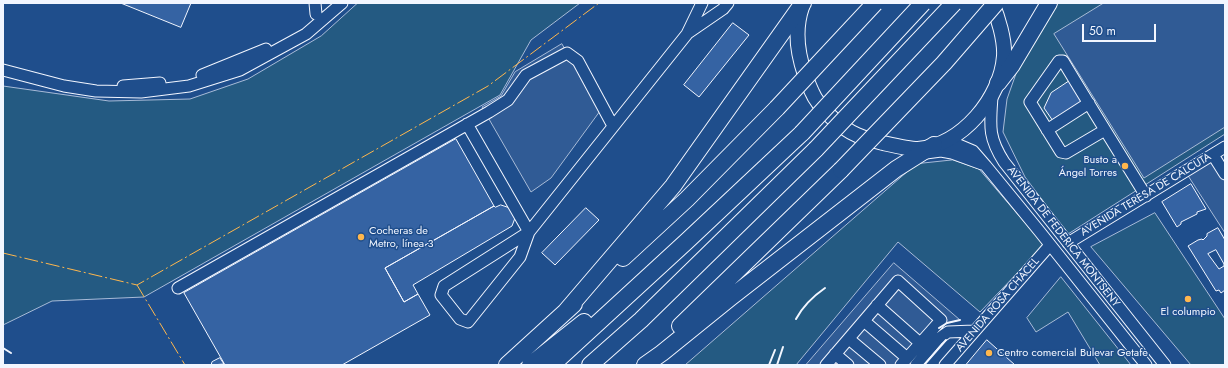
<!DOCTYPE html>
<meta charset="utf-8">
<style>
body{margin:0}
#map{position:relative;width:1228px;height:368px;overflow:hidden;background:#1f4e8c;font-family:Jost,sans-serif}
canvas{display:block}
.frame{position:absolute;inset:0;border:4px solid #f2f6ff;pointer-events:none}
.scale{position:absolute;left:1082px;top:24px;width:74px;height:18px;box-sizing:border-box;border:2px solid #f2f6ff;border-top:0;padding-left:5px;font-size:12px;line-height:14px;white-space:nowrap;color:#f2f6ff;-webkit-text-stroke:3px #1f4e8c;paint-order:stroke}
</style>
<div id="map">
<canvas width="1228" height="368"></canvas>
<div class="frame"></div>
<div class="scale">50 m</div>
</div>
<script>
const context = document.querySelector('canvas').getContext('2d');
context.lineJoin = 'round';
function fill(path, color) {
  context.fillStyle = color;
  context.fill(path, 'evenodd');
}
function stroke(path, color, width, dash) {
  context.strokeStyle = color;
  context.lineWidth = width;
  context.lineCap = dash ? 'butt' : 'round';
  context.setLineDash(dash || []);
  context.stroke(path);
}
function label(font, color, halo, rows, align = 'center') {
  context.font = font + ' Jost,sans-serif';
  context.lineWidth = 3;
  context.setLineDash([]);
  context.textBaseline = 'middle';
  context.strokeStyle = halo;
  context.fillStyle = color;
  for (const [text, x, y, turn = 0] of rows) {
    context.save();
    context.translate(x, y);
    context.rotate((+turn || 0) * Math.PI / 180);
    context.textAlign = isNaN(turn) ? turn : align;
    if (halo) context.strokeText(text, 0, 0);
    context.fillText(text, 0, 0);
    context.restore();
  }
}
const green = new Path2D(`
 M358,3H580L531,40L500,95L144,297L52,301L3,325V86L109,101L190,99L248,79L321,36Z
 M1058,3H1225V134L1068,234L1025,177L1003,132L1007,99L1018,68Z
 M953,160L979,169L1044,245L980,312L898,242L796,365H685L916,164Z
 M1155,213L1225,319V365H1191L1091,247Z
 M1061,277L1131,365H1100L1068,312L1036,332L1027,318Z`);
const parking = new Path2D(`
 M1104,3H1225V127L1144,178L1054,34Z
 M562,44L600,111L551,178L531,192L482,107L501,96L515,72Z
 M1213,155L1225,175V233L1185,171Z
 M894,263L960,320L947,323L936,330L906,365H806Z`);
const building = new Path2D(`
 M121,3H191L181,27Z
 M733,23L749,35L699,97L684,85Z
 M1071,80L1084,102L1053,121L1044,108L1051,93Z
 M456,139L494,206L385,268L404,302L418,294L430,315L342,365H225L184,293Z
 M1191,184L1206,209L1197,212V214L1181,222V224L1177,227L1162,202Z
 M501,205L510,208L515,218L512,226L413,285L418,294L404,302L385,268L494,206L495,207Z
 M586,208L599,220L555,265L542,253Z
 M1218,228L1225,240V290L1221,293L1219,290L1216,291L1188,246L1198,240L1202,239L1203,240L1207,236V234ZM1216,250L1224,264V266L1219,269L1208,254Z
 M987,340L1015,365H966Z
 M220,358L224,364L211,365L212,362Z`);
const minor = new Path2D(`
 M315,3L316,14
 M688,33L723,9L728,3
 M3,70L64,86L96,91L141,92L189,86L240,70L306,34L342,3
 M202,75L266,49
 M123,86L160,83
 M992,97C990,126 988,137 1004,162L1165,365
 M467,124L529,232
 M1047,130L1089,103
 M1105,130L1066,153L1061,152L1030,102L1059,61H1063C1090,106 1118,151 1146,196
 M947,140L973,151L986,166L1040,232L1146,365
 M926,153L941,151L952,153L982,164
 M1213,155L1225,174
 M529,232L444,286L441,295L460,319L468,322L520,257L529,232L687,34L702,3
 M1068,243L1225,147
 M178,288L489,112L508,100L526,75L567,53L578,61L613,126
 M877,305L920,343
 M864,321L907,358
 M849,339L880,365
 M835,354L848,365
 M826,365L898,281L941,320L901,365
 M916,365L938,339L948,332L974,331
 M945,365L1050,245`);
const major = new Path2D(`
 M802,7C794,30 797,52 805,75C807,80 809,86 812,92C818,107 842,129 857,135C865,139 874,140 883,143C892,145 909,149 918,149C962,145 1001,98 1004,56C1005,40 998,17 992,3`);
const highway = new Path2D(`
 M998,83L1012,65L1049,3
 M623,258L687,199L777,108
 M566,311L673,186L803,3
 M680,326L841,170
 M507,365L574,304
 M530,365L584,322
 M552,365L687,241L802,133
 M590,365L641,320L816,149
 M645,365L662,353L730,298L896,169L934,145`);
const highwayBridge = new Path2D(`
 M777,108L875,3
 M802,133L923,3
 M816,149L954,3
 M841,170L944,63L996,3`);
const wall = new Path2D(`
 M796,319C803,306 812,297 825,288
 M939,328L947,323L960,320
 M3,348L11,353
 M769,365L775,350
 M777,365L783,347
 M924,365L946,340`);
const power = new Path2D(`
 M3,253L137,285L488,86L599,3
 M137,285L185,365`);
const markers = [
 [1125,166,4,"#ffb74d"],
 [361,237,4,"#ffb74d"],
 [1188,299,4,"#ffb74d"],
 [989,353,4,"#ffb74d"]
];
const poiNames = [
 ["Busto a",1117,160,"right"],
 ["Ángel Torres",1117,173,"right"],
 ["Cocheras de",369,231],
 ["Metro, línea 3",369,244],
 ["El columpio",1188,312,"center"],
 ["Centro comercial Bulevar Getafe",997,353]
];
const streetNames = [
 ["AVENIDA TERESA DE CALCUTA",1146,195,-31],
 ["AVENIDA DE FEDERICA MONTSENY",1063,237,52],
 ["AVENIDA ROSA CHACEL",998,305,-49]
];
fill(green, '#245a82');
stroke(green, '#a8bbd7', 1);
fill(parking, '#305b95');
stroke(parking, '#a8bbd7', 1);
fill(building, '#3563a3');
stroke(building, '#f2f6ff', 1);
stroke(minor, '#f2f6ff', 13);
stroke(major, '#f2f6ff', 16);
stroke(highway, '#f2f6ff', 18);
stroke(minor, '#1f4e8c', 11);
stroke(major, '#1f4e8c', 14);
stroke(highway, '#1f4e8c', 16);
stroke(highwayBridge, '#f2f6ff', 18, []);
stroke(highwayBridge, '#1f4e8c', 16);
stroke(wall, '#f2f6ff', 2);
stroke(power, '#ffb74d', 1, [14, 3, 2, 3]);
for (const [x, y, r, color] of markers) {
  const dot = new Path2D();
  dot.arc(x, y, r, 0, 2 * Math.PI);
  context.fillStyle = color;
  context.fill(dot);
  stroke(dot, '#1f4e8c', 1.5);
}
label('11px', '#f2f6ff', '#1f4e8c', poiNames, 'left');
label('11px', '#f2f6ff', '#1f4e8c', streetNames);
</script>
